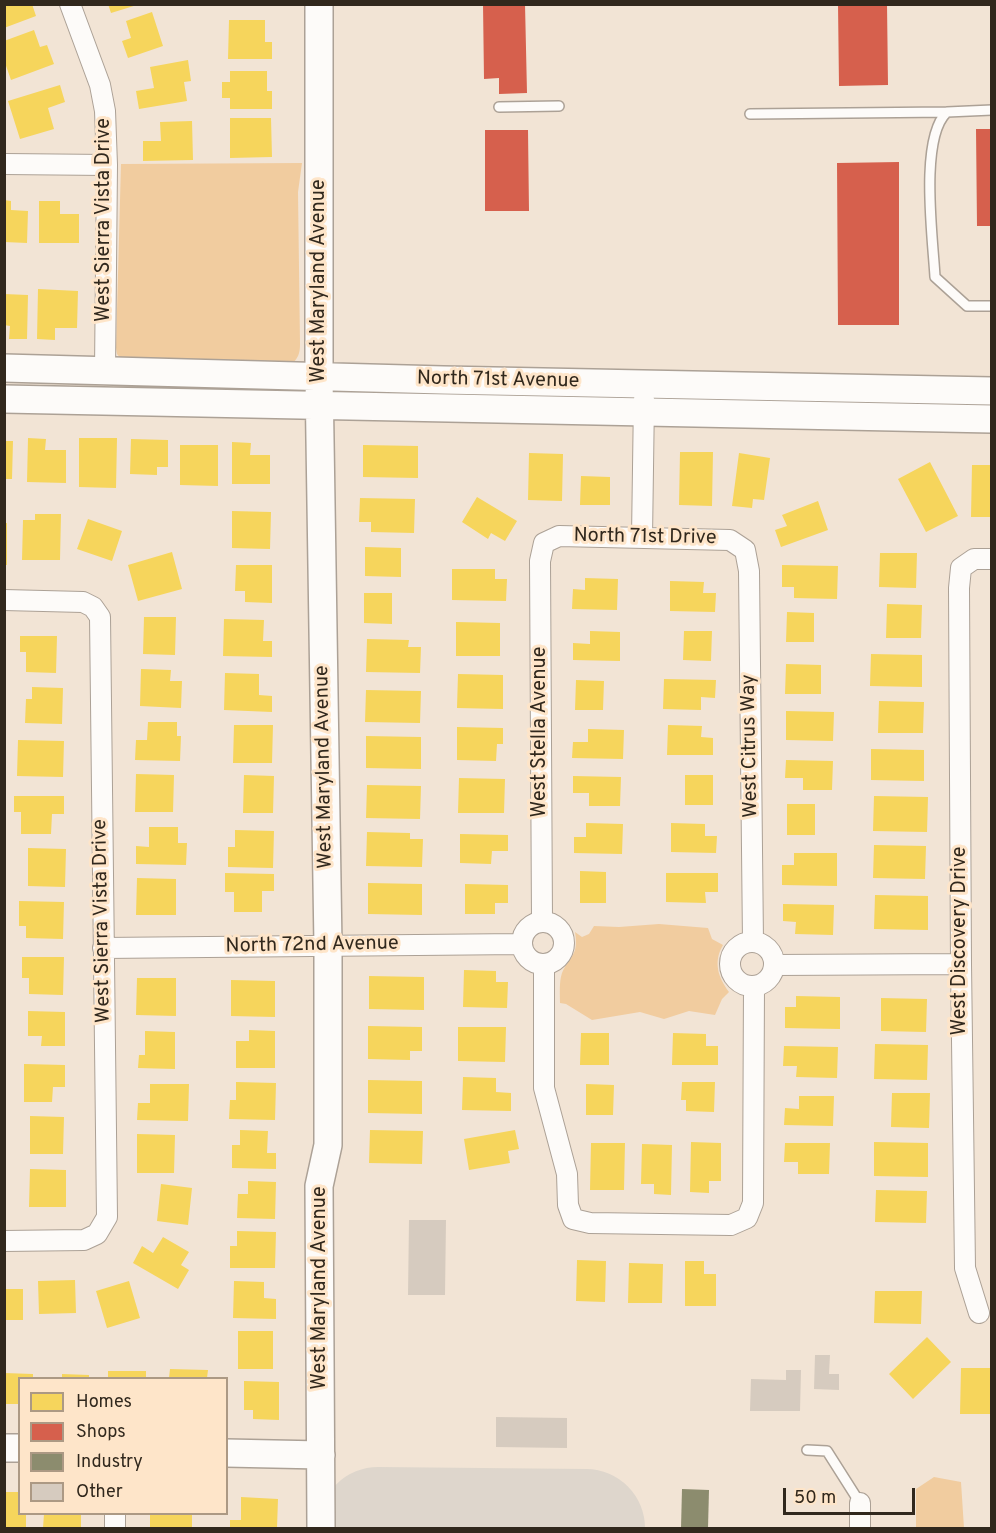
<!DOCTYPE html>
<style>
body{margin:0}
#map{position:relative;width:996px;height:1533px;overflow:hidden;background:#f2e4d5;font-family:Overpass,sans-serif}
canvas{display:block}
.frame{position:absolute;inset:0;border:6px solid #31281d;pointer-events:none}
.legend{position:absolute;left:18px;top:1377px;width:210px;height:138px;box-sizing:border-box;background:#fee5c9;border:2px solid #ac9984;margin:0;padding:8px 10px;list-style:none;font-size:18px;color:#31281d}
.legend li{display:flex;align-items:center;gap:12px;height:30px}
.legend b{width:30px;border:2px solid #ac9984}
.scale{position:absolute;left:783px;top:1488px;width:132px;height:27px;box-sizing:border-box;border:3px solid #31281d;border-top:0;padding-left:8px;font-size:18px;line-height:21px;white-space:nowrap;color:#31281d;-webkit-text-stroke:4px #fee5c9;paint-order:stroke}
</style>
<div id="map">
<canvas width="996" height="1533"></canvas>
<div class="frame"></div>
<ul class="legend">
<li><b style="height:16px;background:#f6d55c"></b>Homes</li>
<li><b style="height:16px;background:#d6604d"></b>Shops</li>
<li><b style="height:16px;background:#8c8c6e"></b>Industry</li>
<li><b style="height:16px;background:#d6cbbf"></b>Other</li>
</ul>
<div class="scale">50 m</div>
</div>
<script>
const context = document.querySelector('canvas').getContext('2d');
context.lineJoin = 'round';
function fill(path, color) {
  context.fillStyle = color;
  context.fill(path, 'evenodd');
}
function stroke(path, color, width, dash) {
  context.strokeStyle = color;
  context.lineWidth = width;
  context.lineCap = dash ? 'butt' : 'round';
  context.setLineDash(dash || []);
  context.stroke(path);
}
function label(font, color, halo, rows, align = 'center') {
  context.font = font + ' Overpass,sans-serif';
  context.lineWidth = 6;
  context.setLineDash([]);
  context.textBaseline = 'middle';
  context.strokeStyle = halo;
  context.fillStyle = color;
  for (const [text, x, y, turn = 0] of rows) {
    context.save();
    context.translate(x, y);
    context.rotate((+turn || 0) * Math.PI / 180);
    context.textAlign = isNaN(turn) ? turn : align;
    if (halo) context.strokeText(text, 0, 0);
    context.fillText(text, 0, 0);
    context.restore();
  }
}
const green = new Path2D(`
 M302,163L298,192L300,344C300,354 298,358 291,365L121,359L117,354L116,348L121,164Z
 M659,924L708,928L712,939L723,945C713,962 718,977 729,992L722,999L715,1015L689,1011L664,1019L640,1012L592,1020L566,1004L560,1003C560,993 559,982 562,973C570,955 579,956 575,932L582,937L589,934L594,926L619,927Z
 M934,1477L961,1482L964,1528H916V1489Z`);
const homes = new Path2D(`
 M4,4H32L36,16L4,28Z
 M108,4H137V5L111,13Z
 M152,12L163,46L128,58L122,41L131,38L126,21Z
 M229,20H265V42H272V59H228Z
 M34,30L40,47L47,45L54,64L11,80L4,60V52L6,51L4,41Z
 M188,60L191,81L184,82L187,101L139,109L136,91L154,88L150,67Z
 M230,71H267V91H272V109H230V98H222V82H230Z
 M60,85L65,102L48,108L54,129L20,139L8,101Z
 M230,118H271L272,157L230,158Z
 M192,121L193,160L143,161V141H161L160,122Z
 M4,200L11,201V210L28,211L27,243L4,242Z
 M39,201H60V214H79V243H39Z
 M38,289L78,291L77,328H55V340L37,339Z
 M4,294L28,295L27,339H9L10,326L4,325Z
 M28,438L46,439L45,450H66V483L27,482Z
 M79,438H117L116,488L79,487Z
 M131,439L168,440V467H157V475L130,474Z
 M4,441H13L12,479H4Z
 M232,442L251,443L250,455H270V484H232Z
 M180,445H218V486L180,485Z
 M363,445L418,446V478L363,477Z
 M680,452H713L712,506L679,505Z
 M529,453L563,454L562,501L528,500Z
 M739,453L770,458L764,500L753,499L752,508L732,506Z
 M930,462L958,516L926,532L898,479Z
 M972,465H992V517H971Z
 M581,476L610,477V505H580Z
 M477,497L517,521L505,541L491,533L488,539L462,522Z
 M360,498L415,499L414,533L371,532V522H359Z
 M818,501L828,530L781,547L775,530L787,526L782,515Z
 M232,511L271,512L270,549L232,548Z
 M35,514H61L60,560H22L23,520H35Z
 M88,519L122,531L112,561L77,549Z
 M4,523H7V565H4Z
 M365,547L401,548V577L365,576Z
 M172,552L182,589L138,601L128,565Z
 M880,553H917L916,588L879,587Z
 M236,565H272V603L245,602V591H235Z
 M782,565L838,566L837,599L794,598V587H782Z
 M452,569H495V579H507L506,601L452,600Z
 M585,578L618,579L617,610L572,609L573,589L585,590Z
 M670,581L704,582L703,593H716L715,612L670,611Z
 M364,593H392V624L364,623Z
 M887,604L922,605L921,638H886Z
 M787,612L814,613V642H786Z
 M144,617H176L175,655L143,654Z
 M224,619L264,620L263,641H272V657L223,656Z
 M456,622L500,623V656H456Z
 M590,631L620,632V661L573,660V643L590,644Z
 M684,631H712L711,661L683,660Z
 M20,636H57L56,673L26,672V652H20Z
 M367,639L409,640L408,647H421L420,673L366,672Z
 M871,654L922,655V687L870,686Z
 M786,664L821,665V694H785Z
 M141,669L171,670L170,681H182L181,708L140,706Z
 M225,673L259,674V695L272,696V712L224,710Z
 M458,674L503,675V709L457,708Z
 M664,679L716,680L715,698L701,697V710L663,709Z
 M576,680L604,681L603,710H575Z
 M32,687L63,688L62,724L25,723L26,699H32Z
 M366,690L421,691L420,723L365,722Z
 M879,701L924,702L923,733H878Z
 M786,711L834,712L833,741L786,740Z
 M148,722H177V736H181L180,761L135,760L136,740H147Z
 M234,725H273L272,763H233Z
 M668,725L702,726L701,737L713,738V755H667Z
 M457,727L503,728V744H497L496,761L457,760Z
 M588,729L624,730L623,759L572,758L573,742H588Z
 M366,736L421,737V769L366,768Z
 M18,740L64,741L63,777L17,776Z
 M871,749L924,750V781L871,780Z
 M786,760L833,761L832,790H803V778H785Z
 M136,774L174,775L173,812H135Z
 M244,775L274,776L273,813H243Z
 M685,775H713V805H685Z
 M573,776L621,777L620,806H589V793H573Z
 M459,778L505,779L504,813H458Z
 M367,785L421,786L420,819L366,818Z
 M14,796H64V814H52L51,834H21V812H14Z
 M874,796L928,797L927,832L873,831Z
 M787,804H815V835H787Z
 M586,823L623,824L622,854L574,853V837H586Z
 M671,823L705,824V836H717L716,853L671,852Z
 M149,827H178V843H187L186,865L136,864V846L149,847Z
 M235,830L274,831L273,868L228,867V847H235Z
 M367,832L410,833V839H423L422,867L366,866Z
 M460,834L508,835V851H492L491,864L460,863Z
 M874,845L926,846L925,879L873,878Z
 M28,848L66,849L65,887L28,886Z
 M794,853H837V886L782,885V865H794Z
 M580,871L606,872V903H580Z
 M225,873L274,874V891H262V912H234V892H225Z
 M666,873H718V892H705L706,903L666,902Z
 M137,878L176,879V915H136Z
 M368,883L422,884V915L368,914Z
 M465,884L508,885V903H495V914H465Z
 M875,895L928,896V930L874,929Z
 M19,901L64,902L63,939L26,938V926H19Z
 M783,904L834,905L833,935L795,934L796,922L783,921Z
 M22,957H64L63,995L29,994V978H22Z
 M464,970L496,971V982H508L507,1008L463,1007Z
 M369,976L424,977V1010L369,1009Z
 M137,978H176V1016L136,1015Z
 M231,980L275,981V1017L231,1016Z
 M796,996L840,997V1029L785,1028V1007H796Z
 M881,998L927,999L926,1032L881,1031Z
 M28,1011L65,1012V1046H41L42,1036H28Z
 M368,1026L422,1027V1051H410V1060L368,1059Z
 M458,1027H506L505,1062L458,1061Z
 M249,1030L275,1031V1068H236V1041H249Z
 M145,1031L175,1032V1069L138,1068L139,1055H145Z
 M581,1033H609V1065H580Z
 M673,1033L706,1034V1046H718V1065H672Z
 M875,1044L928,1045L927,1080L874,1079Z
 M784,1046L838,1047L837,1078L796,1077L797,1066H783Z
 M24,1064L65,1065V1087H53L52,1102H24Z
 M463,1077L496,1078V1092L511,1093V1111L462,1110Z
 M368,1080L422,1081V1114L368,1113Z
 M236,1082L276,1083L275,1120L229,1119L230,1100H236Z
 M682,1082H715L714,1112L686,1111V1100H681Z
 M150,1084H189L188,1121L137,1120L138,1103H150Z
 M586,1084L614,1085L613,1115H586Z
 M892,1093H930L929,1128L891,1127Z
 M799,1096H834L833,1126L784,1125L785,1108L799,1109Z
 M30,1116L64,1117L63,1154H30Z
 M240,1130L268,1131L267,1153H276V1169L232,1168V1145H240Z
 M370,1130L423,1131L422,1164L369,1163Z
 M515,1130L519,1149L508,1151L510,1163L469,1170L464,1139Z
 M137,1134L175,1135L174,1173H137Z
 M691,1142L721,1143V1181H709V1193L690,1192Z
 M874,1142L928,1143V1177L874,1176Z
 M591,1143H625L624,1190H590Z
 M785,1143H830L829,1174H798V1162H784Z
 M642,1144L672,1145L671,1195L654,1194V1184H641Z
 M30,1169L66,1170V1207H29Z
 M248,1181L276,1182L275,1219L237,1218L238,1194H248Z
 M161,1184L192,1188L188,1225L157,1221Z
 M876,1190L927,1191L926,1223L875,1222Z
 M237,1231L276,1232L275,1268H230V1246H237Z
 M163,1237L189,1252L181,1265L189,1270L178,1289L133,1263L142,1246L153,1253Z
 M577,1260L606,1261L605,1302L576,1301Z
 M685,1261H704V1274H716V1306H685Z
 M629,1263L663,1264L662,1303H628Z
 M75,1280L76,1313L39,1314L38,1281Z
 M129,1281L140,1318L107,1328L96,1291Z
 M234,1281L264,1282V1298L276,1299V1319L233,1318Z
 M4,1289H23V1320H4Z
 M875,1291H922L921,1324L874,1323Z
 M238,1331H273V1369H238Z
 M927,1337L951,1362L913,1399L889,1374Z
 M961,1368H992V1414H960Z
 M170,1369L208,1370L207,1378H169Z
 M108,1371H146V1378H108Z
 M4,1373L33,1374V1378H20V1404H4Z
 M62,1374L89,1375V1378H62Z
 M244,1381L279,1382V1420L253,1419V1410H244Z
 M4,1492H20V1514H26V1528H4Z
 M241,1497L278,1499L277,1528H230V1520H241Z
 M44,1514H81V1528H43Z
 M150,1514H192V1528H150Z`);
const shops = new Path2D(`
 M483,4H525L527,93L499,94V78L484,79Z
 M838,4H887L888,85L839,86Z
 M976,129H992V226H977Z
 M485,130H528L529,211H485Z
 M899,162V325H838L837,163Z`);
const industry = new Path2D(`
 M682,1489L709,1490L708,1528H681Z`);
const runway = new Path2D(`
 M378,1526L586,1528`);
const building = new Path2D(`
 M409,1220H446L445,1295H408Z
 M815,1355H830L829,1374H839V1390L814,1389Z
 M786,1370H801L800,1411H750L751,1379L786,1380Z
 M496,1417L567,1418V1448L496,1447Z`);
const lane = new Path2D(`
 M499,107L559,106
 M992,110L947,112C919,138 933,239 935,277L967,306H992
 M750,114L947,112
 M807,1450L827,1451L860,1503`);
const street = new Path2D(`
 M70,4L100,85L105,111L107,165L105,370
 M4,164L107,165
 M642,537L644,399
 M4,600L83,602L93,607L100,617L107,1217L97,1234L84,1240L4,1241
 M542,921L540,561L544,543L559,536L730,540L745,550L749,571L753,942
 M522 943a21 21 0 1 1 42 0a21 21 0 1 1-42 0Z
 M730 964a22 22 0 1 1 44 0a22 22 0 1 1-44 0Z
 M103,948L521,944
 M544,964V1088L567,1174L568,1205L573,1219L590,1223L731,1225L747,1218L753,1203L754,986
 M774,965L961,964
 M979,1313L965,1268L961,964L959,588L961,568L974,559H992
 M860,1503V1528
 M115,1514V1528`);
const secondary = new Path2D(`
 M319,4V377L328,946V1145L319,1186L321,1528
 M4,368L443,380L992,391
 M4,399L992,419
 M4,1448H20
 M226,1453L321,1455`);
const streetNames = [
 ["West Sierra Vista Drive",105,220,-90],
 ["West Maryland Avenue",320,281,-90],
 ["North 71st Avenue",498,381,1],
 ["North 71st Drive",645,538,1],
 ["West Stella Avenue",541,732,-90],
 ["West Citrus Way",751,746,-91],
 ["West Maryland Avenue",325,767,-91],
 ["West Sierra Vista Drive",103,921,-91],
 ["West Discovery Drive",961,941,-90],
 ["North 72nd Avenue",312,946,-1],
 ["West Maryland Avenue",321,1288,-90]
];
fill(green, '#f1cc9f');
fill(homes, '#f6d55c');
fill(shops, '#d6604d');
fill(industry, '#8c8c6e');
stroke(runway, '#ded6cc', 118);
fill(building, '#d6cbbf');
stroke(lane, '#aca196', 12);
stroke(street, '#aca196', 22);
stroke(secondary, '#aca196', 30);
stroke(lane, '#fdfbf9', 9);
stroke(street, '#fdfbf9', 20);
stroke(secondary, '#fdfbf9', 27);
label('20px', '#31281d', '#fee5c9', streetNames);
</script>
